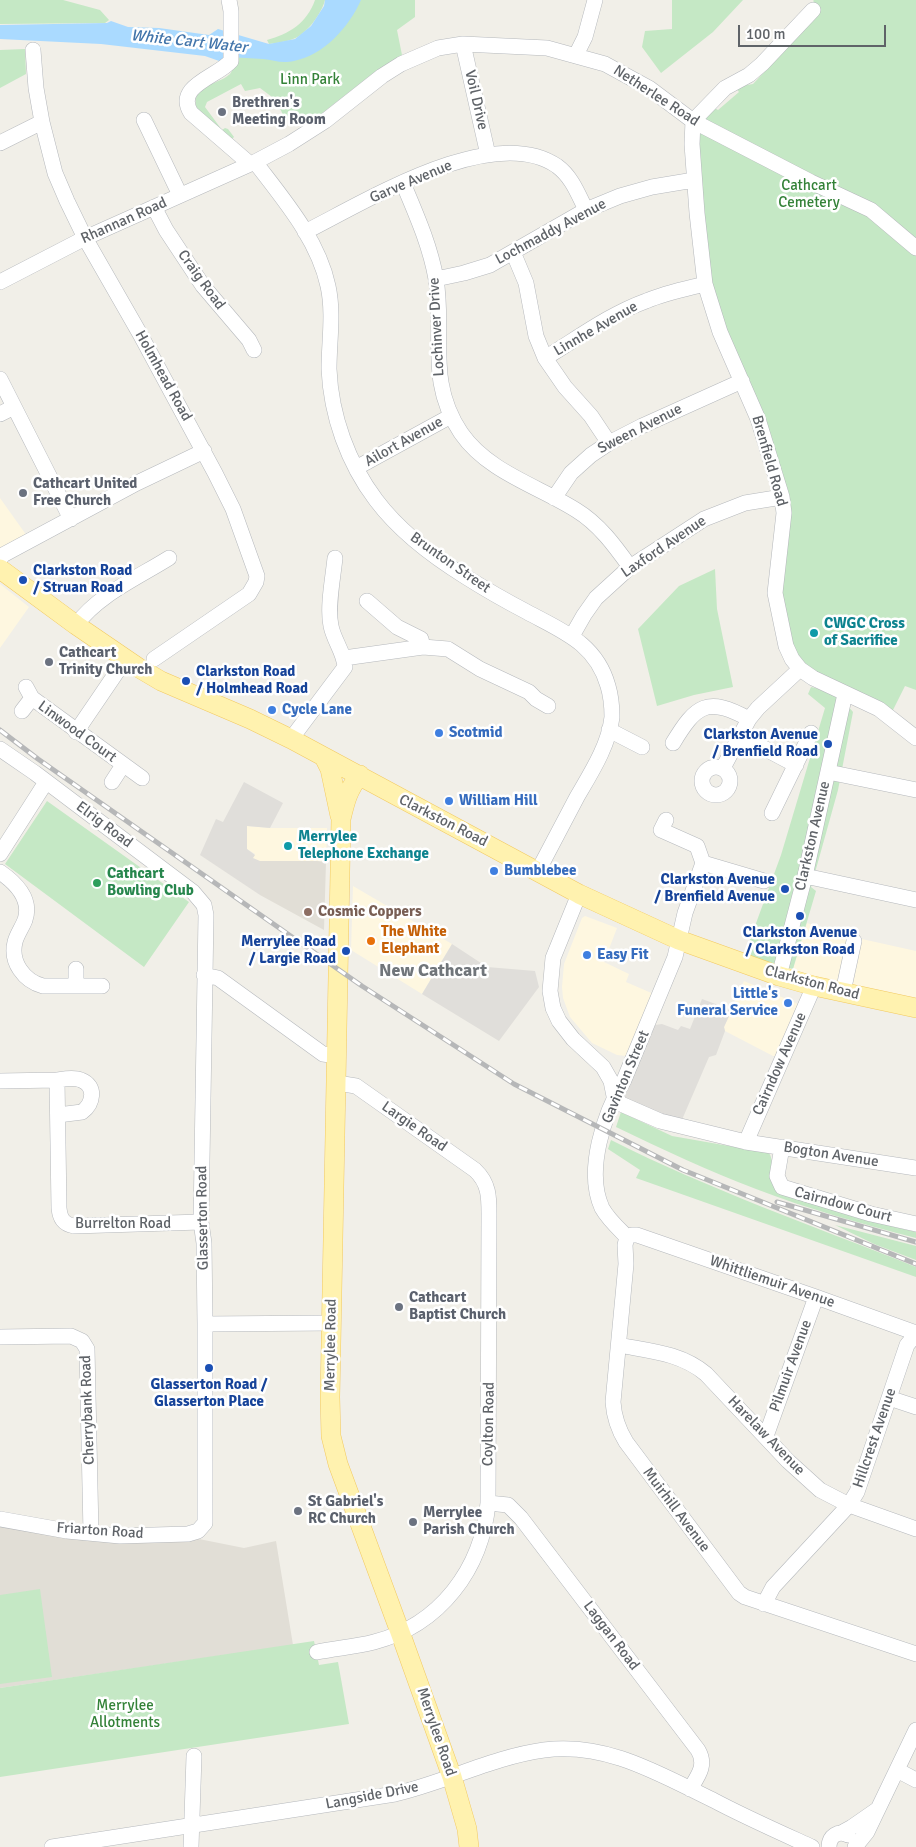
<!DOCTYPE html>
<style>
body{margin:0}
#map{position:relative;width:916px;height:1847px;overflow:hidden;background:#f1efe8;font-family:Signika,sans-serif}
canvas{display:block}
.scale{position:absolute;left:738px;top:25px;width:148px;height:22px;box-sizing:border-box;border:2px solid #5f6368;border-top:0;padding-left:6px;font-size:15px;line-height:18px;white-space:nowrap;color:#5f6368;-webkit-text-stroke:4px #fff;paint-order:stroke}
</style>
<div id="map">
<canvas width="916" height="1847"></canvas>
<div class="scale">100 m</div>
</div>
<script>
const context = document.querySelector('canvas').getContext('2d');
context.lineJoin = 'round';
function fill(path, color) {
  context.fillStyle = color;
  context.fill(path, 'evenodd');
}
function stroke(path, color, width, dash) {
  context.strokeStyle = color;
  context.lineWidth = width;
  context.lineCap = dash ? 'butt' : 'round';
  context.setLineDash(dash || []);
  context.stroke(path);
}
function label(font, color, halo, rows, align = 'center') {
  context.font = font + ' Signika,sans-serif';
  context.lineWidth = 5;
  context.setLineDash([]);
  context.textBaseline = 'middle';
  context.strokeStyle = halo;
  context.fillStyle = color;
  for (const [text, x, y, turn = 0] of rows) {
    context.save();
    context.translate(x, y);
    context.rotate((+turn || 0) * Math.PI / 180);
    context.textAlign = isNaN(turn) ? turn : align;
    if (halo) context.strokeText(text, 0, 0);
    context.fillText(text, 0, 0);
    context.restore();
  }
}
const commercial = new Path2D(`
 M0,498L27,536L0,551Z
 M0,584L29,607L0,648Z
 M247,826L270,828H327L326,862L317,861H257L252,858L255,854L247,849Z
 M353,886L452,944L422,994L351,950Z
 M585,916L617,928L604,962L629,974L626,982L656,995L634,1044L626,1056L617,1055L592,1043L570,1017L563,998L562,987L564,964L582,918Z
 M807,923L853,937L916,951V998L823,979L793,969Z
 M744,981L798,1004L779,1056H773L725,1031L724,1027Z`);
const industrial = new Path2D(`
 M244,782L283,803L270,828L247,826V849L255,855L253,858L260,861V895L200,855L216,819L223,822Z
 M452,944L487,967L535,971L539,987L499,1041L422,994Z
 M702,999L732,1010L724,1027L725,1031L716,1055L709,1057L681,1122L624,1098L655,1025L662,1024L678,1030L681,1026L690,1029Z`);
const education = new Path2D(`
 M260,861H317L326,862L324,930L260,895Z
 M0,1519L188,1534L199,1539L244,1548L276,1541L293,1645L0,1688Z`);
const green = new Path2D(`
 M0,0H63L100,10L109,20L105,23L0,24Z
 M315,0H325C322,13 306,35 293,39C285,42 277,43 269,44L267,40C289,34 307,23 315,0Z
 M351,0H415V17L397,30L402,55L376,71L311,122L310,121L305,125L295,112L285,119L276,100L260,88L245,91L241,84L207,102L205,107L222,130L225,128L228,129L234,137L231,140L196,108C192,83 217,86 230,74C235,68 234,54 234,46L278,56Z
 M672,0H743L713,32L661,73L642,47L645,31L672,29Z
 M813,0H916V690L905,686L892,712L819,675L797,657L789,637L781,586L789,525L724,328L708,270L698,137L707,116L713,107L718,110L739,92L735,87L753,84L819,14L811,4L814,1Z
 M25,49L26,74L0,88V50Z
 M715,569L717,609L733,687L694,695L657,706L638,629L679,586Z
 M811,687L837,693L853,712L838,790L811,887L816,891L793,969L744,956L781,855L825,708L808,694Z
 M47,801L189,902L144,967L5,864Z
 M621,1112L672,1136L769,1153C776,1164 767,1174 775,1189L857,1218L916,1232V1238C862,1224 808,1209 756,1189C708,1171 662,1149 616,1127Z
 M611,1140C710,1190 814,1226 916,1267V1277L636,1178L640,1170L608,1149Z
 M835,1225L916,1246V1260L874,1244Z
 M40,1589L52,1677L0,1684V1595Z
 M314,1641L319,1665L338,1662L349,1724L0,1777V1688Z`);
const water = new Path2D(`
 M325,0H361C349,27 324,55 294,61C281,64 274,60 263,59C251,58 240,58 228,57L222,62L205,56L101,44L0,39V25L107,23L111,21L128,27L159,28L209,35L218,29L269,44L295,39L311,26L324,6Z`);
const minor = new Path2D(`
 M229,0L231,11V61C217,77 174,86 191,113L250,164
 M463,44L488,155
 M33,50L36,88L42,122L55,173L67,201L85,238L140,334L215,473L233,509L257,576L256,582L249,594L154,659
 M576,55L585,37L595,0
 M144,120L180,195
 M693,121L692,144L697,213L705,284L720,332L758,419L782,497L784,513L775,593L786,646L792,659L800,669L813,678L879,709L916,738
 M693,121L725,88L749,75L762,64L813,10
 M0,143L42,122
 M255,162C283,199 318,239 328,286C334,313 329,342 329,369C331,416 348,463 376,500C400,532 432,556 466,577C485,589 506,601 527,612C562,631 596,643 608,686C611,696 612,707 612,717C609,745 591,773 577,797C564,822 551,846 538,871
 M403,183C416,214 430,245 436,279C445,334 426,381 461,433C488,472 538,486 576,510C599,524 615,546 630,567
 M154,207L166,230L203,286L249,340L254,350
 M305,232C365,202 493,122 557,166C572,177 578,194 586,210
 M513,252L526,283L536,336L545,358L565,387L591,416L609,443
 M436,279L464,273L490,265L586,210L620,196L652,187L694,180
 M0,282L85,238L255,162L289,144L325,121L382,76L401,64L438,48L463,44L547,48L605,64L649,88L693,121L811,182L871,210L916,248
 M545,358C578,338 610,314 646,301C665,293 685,289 705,284
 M0,379L71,519
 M0,414L14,407
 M356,468L451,416
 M554,498L571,473L591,455L609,443L642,426L742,381
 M0,559L3,555L137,483L204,451
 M367,601L397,627L421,639L423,647
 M76,625C98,595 137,578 169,558
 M572,636L584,615L596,598L630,567L704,519L745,503L782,497
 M344,658L423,647L448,649L480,669L529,692L536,699L548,706
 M26,687L32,698L142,778
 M22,711L32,698
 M609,730L642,747
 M76,732L125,660
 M741,736L796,765
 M291,739L345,667C344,652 334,641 331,626C327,607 333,578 335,558
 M673,743C696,705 707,696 749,719
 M0,749L35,773L193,892L204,905L206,915L201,1222L204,1243L205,1324V1523L198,1531L188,1534L120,1536L67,1531L0,1519
 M702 781a14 14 0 1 1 28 0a14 14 0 1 1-28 0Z
 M723,768L749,719L758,708L800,669
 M828,772L916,790
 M112,782L123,765
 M772,813L811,733
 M666,820L661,830L697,846L703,863
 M0,854L46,782
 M0,872C16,883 32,899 25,920C22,928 17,934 15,942C10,962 24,981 43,986H102
 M805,876L916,900
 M579,894L553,958L550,991L553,1008L559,1021L573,1039L603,1067L611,1081L614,1096L621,1104L660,1121L746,1142L916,1168
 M76,969V986
 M204,975L218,978L323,1054L337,1056
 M779,976L805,876L845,694
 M843,992L854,941
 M57,1080C64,1079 74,1077 81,1080C97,1086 93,1104 82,1112L58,1115
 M0,1081L57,1080L59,1208C60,1218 63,1224 74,1226L201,1222
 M746,1142L814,986
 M782,1147L777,1176L782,1187L871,1214L916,1224
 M627,1237L625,1245L626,1264L613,1402C614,1417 618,1429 626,1442L739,1593L745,1597L916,1654
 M627,1237C619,1229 608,1219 602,1208C585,1171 604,1114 624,1080L675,957L685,913L703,863L764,881
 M627,1237L632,1235H637L816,1297L916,1333
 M205,1324L332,1323
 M0,1337L71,1336L82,1341L87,1349L91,1533
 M619,1345C650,1351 681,1353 706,1374L788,1461L820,1490L849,1505L916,1529
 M889,1398L916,1407
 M766,1436L816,1297
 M488,1503L508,1505L521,1518L698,1750C707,1765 698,1776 690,1789
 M764,1604L773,1587L849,1505L857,1492L907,1345L916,1334
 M317,1652C336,1648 355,1647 374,1642C440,1625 482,1569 488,1503L489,1218C489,1199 490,1184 475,1170L356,1086L337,1083
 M897,1770L916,1780
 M841,1833L852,1827L878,1809
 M52,1847L395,1794C446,1782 493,1757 544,1750C607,1742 659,1774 713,1800C745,1817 779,1832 812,1847
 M191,1847L194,1756
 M829,1847C829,1836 838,1830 848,1835
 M855,1847L867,1832L916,1730`);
const major = new Path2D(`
 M0,569L76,625L139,668L161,681L250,719L291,739L579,894L679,940L779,976L814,986L916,1008
 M324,757L330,769L340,816
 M360,775C348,789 345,802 341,819L330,1397L331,1436L338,1464L400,1632L452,1777L467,1829L469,1847`);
const rail = new Path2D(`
 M0,730L38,759L362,986L514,1084L683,1170L916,1264
 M777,1202L916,1242`);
const markers = [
 [222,112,5,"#6b7280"],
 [23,493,5,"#6b7280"],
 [23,580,5,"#1a4fb4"],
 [814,633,5,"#0f9aa8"],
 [49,662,5,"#6b7280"],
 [186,681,5,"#1a4fb4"],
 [272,710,5,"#3f7fe0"],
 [439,733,5,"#3f7fe0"],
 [828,744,5,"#1a4fb4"],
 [449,801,5,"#3f7fe0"],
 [288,846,5,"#0f9aa8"],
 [494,871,5,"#3f7fe0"],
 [97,883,5,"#2e9e5b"],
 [785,889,5,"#1a4fb4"],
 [308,912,5,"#8d6e63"],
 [800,916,5,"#1a4fb4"],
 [371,941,5,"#e8710a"],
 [346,951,5,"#1a4fb4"],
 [587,955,5,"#3f7fe0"],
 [788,1003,5,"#3f7fe0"],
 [399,1307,5,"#6b7280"],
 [209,1368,5,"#1a4fb4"],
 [298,1511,5,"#6b7280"],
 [413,1522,5,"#6b7280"]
];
const parkNames = [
 ["Linn Park",310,80],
 ["Cathcart",809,186],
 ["Cemetery",809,203],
 ["Merrylee",125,1706],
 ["Allotments",125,1723]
];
const streetNames = [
 ["Netherlee Road",656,96,33],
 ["Voil Drive",476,100,77],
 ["Garve Avenue",411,182,-23],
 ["Rhannan Road",124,221,-24],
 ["Lochmaddy Avenue",551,232,-28],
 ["Craig Road",201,280,54],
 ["Lochinver Drive",437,327,-93],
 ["Linnhe Avenue",596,329,-30],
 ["Holmhead Road",163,376,61],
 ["Sween Avenue",640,429,-27],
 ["Ailort Avenue",404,442,-29],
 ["Brenfield Road",769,461,74],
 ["Laxford Avenue",664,547,-34],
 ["Brunton Street",450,563,35],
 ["Linwood Court",77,732,36],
 ["Clarkston Road",443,821,27],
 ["Elrig Road",104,825,37],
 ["Clarkston Avenue",813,836,-77],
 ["Clarkston Road",812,983,15],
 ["Cairndow Avenue",780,1064,-66],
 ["Gavinton Street",626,1077,-67],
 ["Largie Road",414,1127,35],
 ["Bogton Avenue",831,1155,9],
 ["Cairndow Court",843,1205,15],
 ["Glasserton Road",203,1218,-91],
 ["Burrelton Road",123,1224],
 ["Whittliemuir Avenue",772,1282,19],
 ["Merrylee Road",331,1345,-89],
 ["Pilmuir Avenue",791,1366,-70],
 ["Cherrybank Road",88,1410,-92],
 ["Coylton Road",489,1424,-89],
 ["Harelaw Avenue",766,1436,46],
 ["Hillcrest Avenue",875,1438,-71],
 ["Muirhill Avenue",676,1510,53],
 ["Friarton Road",100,1531,4],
 ["Laggan Road",611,1636,53],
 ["Merrylee Road",436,1732,71],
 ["Langside Drive",372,1796,-11]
];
const worshipNames = [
 ["Brethren's",232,103],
 ["Meeting Room",232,120],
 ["Cathcart United",33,484],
 ["Free Church",33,501],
 ["Cathcart",59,653],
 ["Trinity Church",59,670],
 ["Cathcart",409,1298],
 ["Baptist Church",409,1315],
 ["St Gabriel's",308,1502],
 ["RC Church",308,1519],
 ["Merrylee",423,1513],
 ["Parish Church",423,1530]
];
const transitNames = [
 ["Clarkston Road",33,571,"left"],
 ["/ Struan Road",33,588,"left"],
 ["Clarkston Road",196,672,"left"],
 ["/ Holmhead Road",196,689,"left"],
 ["Clarkston Avenue",818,735],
 ["/ Brenfield Road",818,752],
 ["Clarkston Avenue",775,880],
 ["/ Brenfield Avenue",775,897],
 ["Clarkston Avenue",800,933,"center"],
 ["/ Clarkston Road",800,950,"center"],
 ["Merrylee Road",336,942],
 ["/ Largie Road",336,959],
 ["Glasserton Road /",209,1385,"center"],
 ["Glasserton Place",209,1402,"center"]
];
const cultureNames = [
 ["CWGC Cross",824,624],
 ["of Sacrifice",824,641],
 ["Merrylee",298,837],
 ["Telephone Exchange",298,854]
];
const shopNames = [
 ["Cycle Lane",282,710],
 ["Scotmid",449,733],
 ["William Hill",459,801],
 ["Bumblebee",504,871],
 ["Easy Fit",597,955],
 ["Little's",778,994,"right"],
 ["Funeral Service",778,1011,"right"]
];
const leisureNames = [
 ["Cathcart",107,874],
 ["Bowling Club",107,891]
];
const educationNames = [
 ["Cosmic Coppers",318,912]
];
const foodNames = [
 ["The White",381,932],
 ["Elephant",381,949]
];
const waterNames = [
 ["White Cart Water",189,42,6]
];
const quarterNames = [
 ["New Cathcart",433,971]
];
fill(commercial, '#fef7e0');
fill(industrial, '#e0deda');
fill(education, '#e1ded6');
fill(green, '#c5e8c5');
fill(water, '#aadaff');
stroke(minor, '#b5b8bc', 16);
stroke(major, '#f2c960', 20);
stroke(minor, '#fff', 15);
stroke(major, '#fff2af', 19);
stroke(rail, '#b6b7b8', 5);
stroke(rail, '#fff', 3, [9]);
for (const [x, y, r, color] of markers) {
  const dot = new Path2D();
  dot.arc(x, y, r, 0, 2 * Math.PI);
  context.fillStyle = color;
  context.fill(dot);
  stroke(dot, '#fff', 2);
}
label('15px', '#348238', '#fff', parkNames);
label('15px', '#5f6368', '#fff', streetNames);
label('bold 15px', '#5b616d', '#fff', worshipNames, 'left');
label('bold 15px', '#164399', '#fff', transitNames, 'right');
label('bold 15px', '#0d838f', '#fff', cultureNames, 'left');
label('bold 15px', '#366cbe', '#fff', shopNames, 'left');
label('bold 15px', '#27864d', '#fff', leisureNames, 'left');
label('bold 15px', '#785e54', '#fff', educationNames, 'left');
label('bold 15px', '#c56008', '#fff', foodNames, 'left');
label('italic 16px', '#4174aa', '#fff', waterNames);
label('bold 18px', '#70757a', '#fff', quarterNames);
</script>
